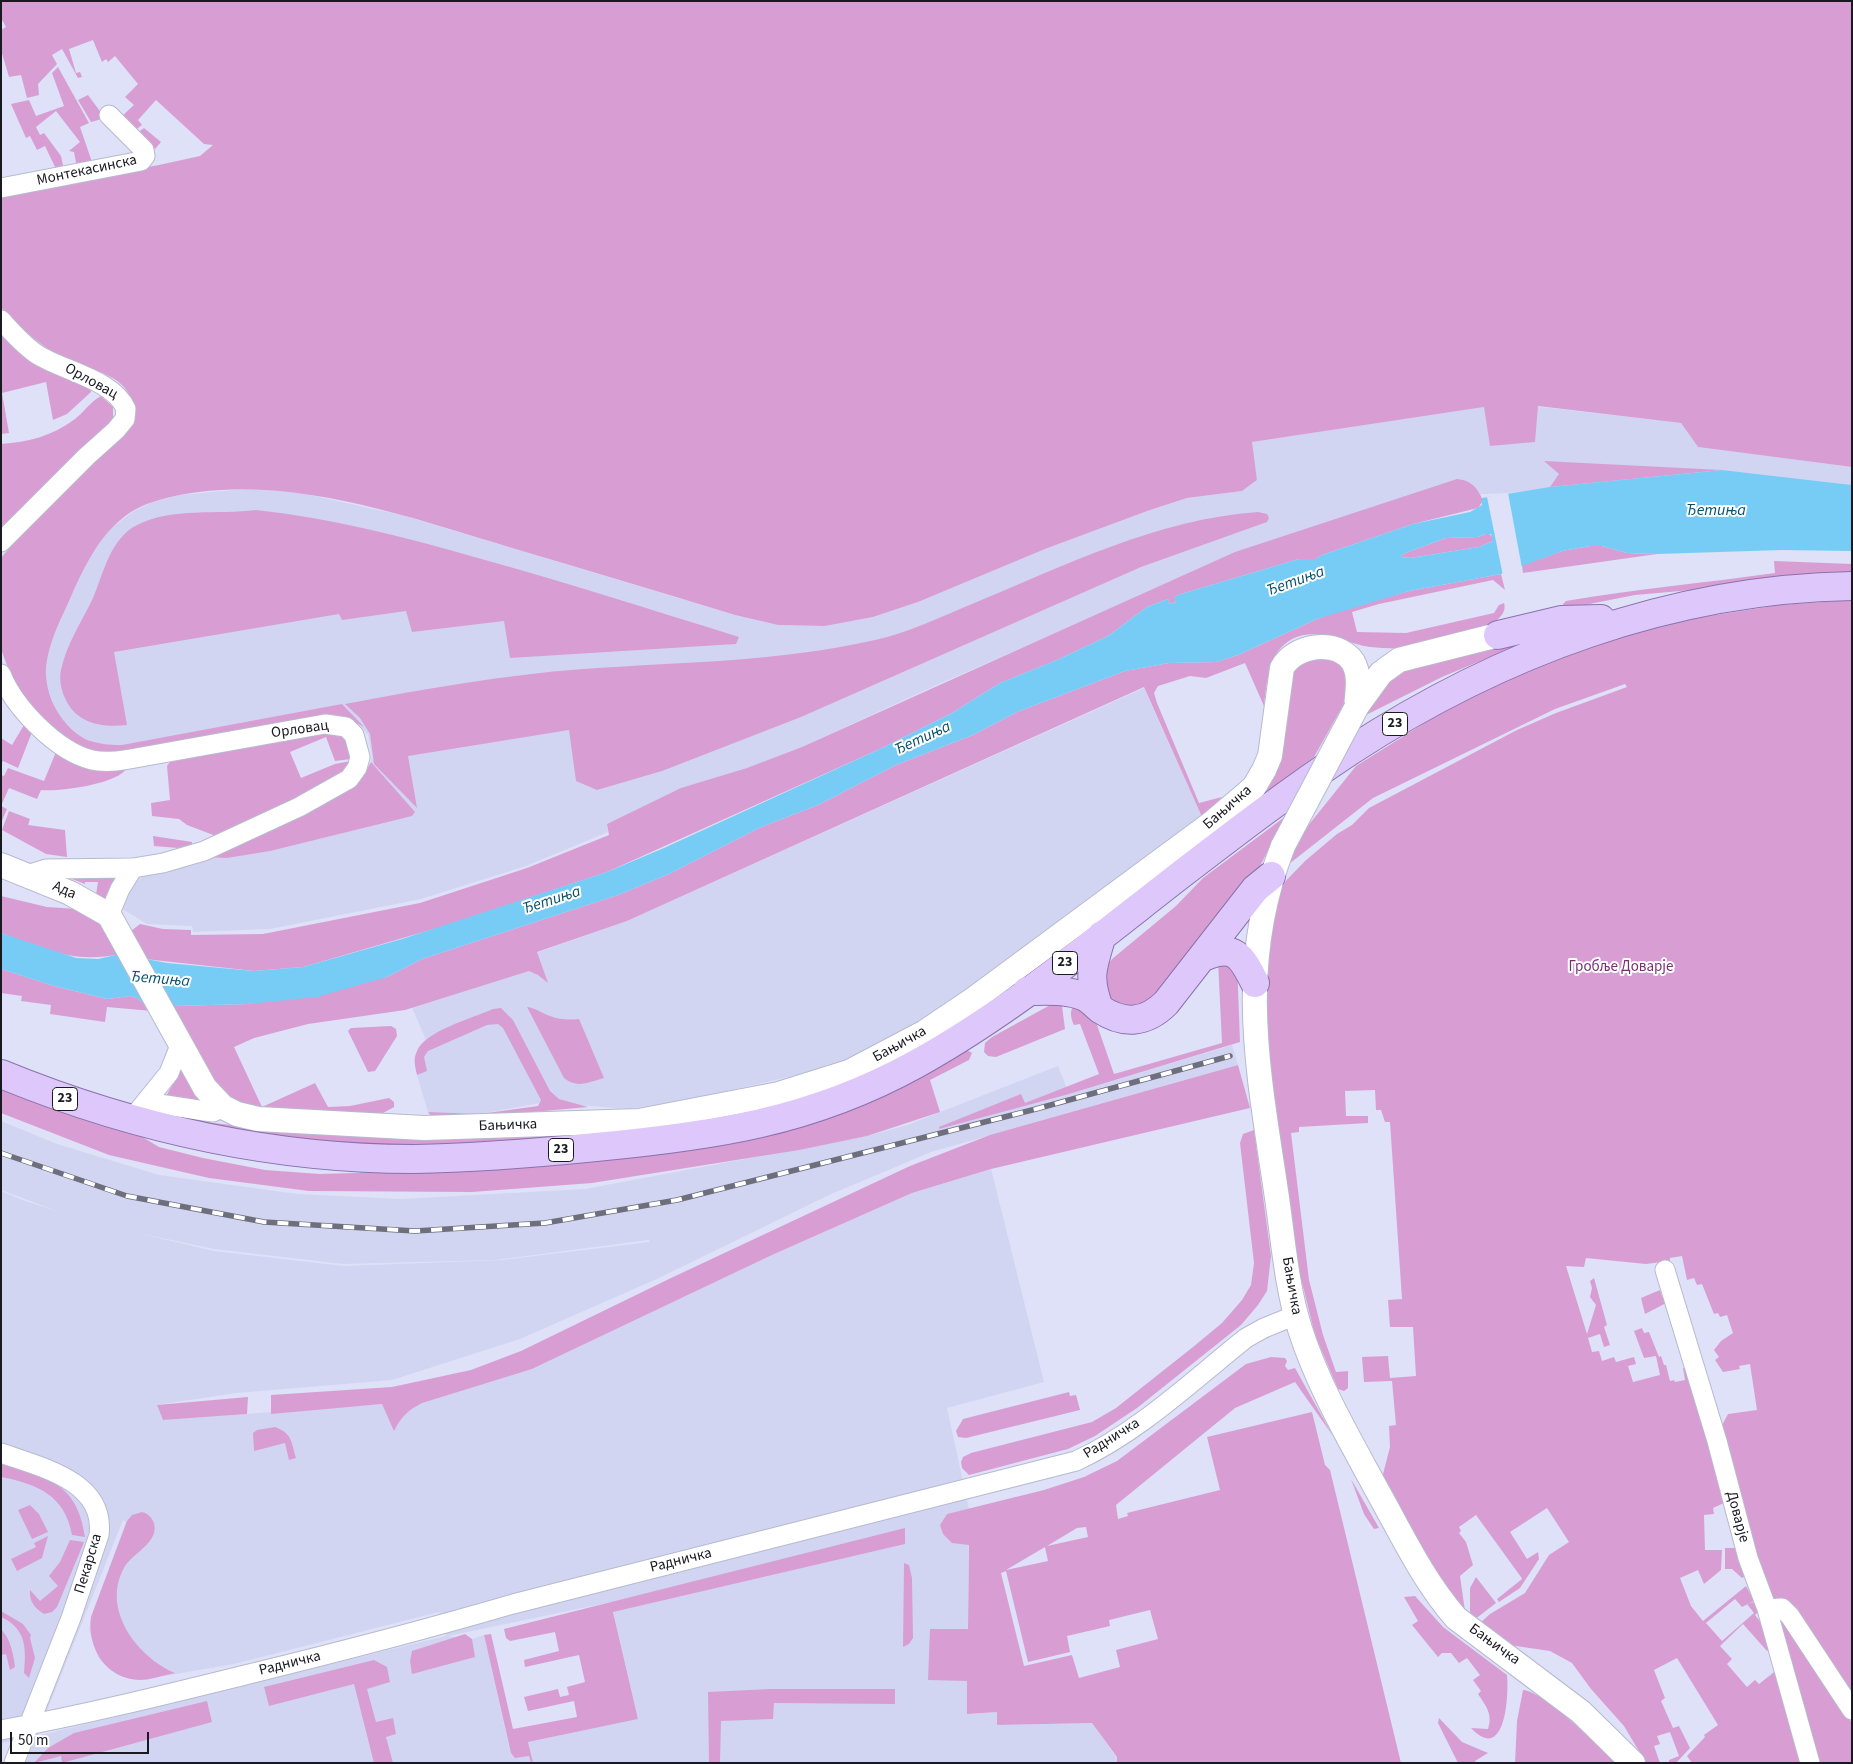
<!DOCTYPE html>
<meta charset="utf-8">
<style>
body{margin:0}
#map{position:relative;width:1853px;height:1764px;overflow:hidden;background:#dee1f7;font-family:"Source Sans 3",sans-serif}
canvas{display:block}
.frame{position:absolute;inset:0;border:2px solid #181921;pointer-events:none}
.scale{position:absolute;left:10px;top:1732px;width:139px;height:22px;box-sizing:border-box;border:2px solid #181921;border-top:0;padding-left:6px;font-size:15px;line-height:18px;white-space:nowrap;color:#181921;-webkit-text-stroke:4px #fff;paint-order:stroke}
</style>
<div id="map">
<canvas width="1853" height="1764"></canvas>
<div class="frame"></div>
<div class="scale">50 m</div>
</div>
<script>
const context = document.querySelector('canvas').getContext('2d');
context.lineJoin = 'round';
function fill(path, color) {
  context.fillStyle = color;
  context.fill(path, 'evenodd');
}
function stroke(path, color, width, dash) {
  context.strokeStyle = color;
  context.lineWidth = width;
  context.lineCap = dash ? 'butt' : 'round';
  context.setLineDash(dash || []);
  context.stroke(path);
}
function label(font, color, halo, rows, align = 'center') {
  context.font = font + ' "Source Sans 3",sans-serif';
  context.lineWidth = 4;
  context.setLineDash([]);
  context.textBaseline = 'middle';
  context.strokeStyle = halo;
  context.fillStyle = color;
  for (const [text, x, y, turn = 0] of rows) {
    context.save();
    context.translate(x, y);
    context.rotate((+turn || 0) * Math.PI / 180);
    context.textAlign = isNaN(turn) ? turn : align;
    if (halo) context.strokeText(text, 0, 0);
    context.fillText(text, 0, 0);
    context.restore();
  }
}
const built = new Path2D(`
 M1497,405H1524L1681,423L1698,447L1852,467V485L1722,470L1508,493L1441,496L1238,554L932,687L802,747L607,824L608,832L526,866L421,899L270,929L193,932L192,926L147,924L121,908L122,901L136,880L370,769L372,756L368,735L356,720L346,717L103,753L49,716L56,710L46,684V662L52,640L88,558L111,528L134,511L153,502L180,495L244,489L297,492L405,516L735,615L778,625L825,626L873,617L918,602L1045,549L1150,510L1187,498L1242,491L1257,480L1251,442Z
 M1144,688L1202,817L922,1022L864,1055L810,1072L679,1102L625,1109L546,1102L480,1114L428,1112L417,1075L426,1040L408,998L627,921Z
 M1232,1045L1238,1065L931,1152L829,1195L659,1278L520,1339L392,1380L236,1393L157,1405L163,1420L383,1404L532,1369L772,1255L912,1193L991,1169L1044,1382L947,1408L969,1509L967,1714L997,1712V1725L1092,1723L1117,1758V1763H26L36,1736L1,1743V1191L22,1200L57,1211L1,1190V1121L57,1144L159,1175L297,1194L401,1199L585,1189L867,1136L907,1125L1058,1066L1069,1094ZM138,1233L214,1249L343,1264L495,1260L649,1240L650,1242L502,1260L344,1266L214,1251ZM123,1520L126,1522L91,1617L89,1630L98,1657L110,1670L127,1678L141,1680L234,1664L439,1612L446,1636L37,1736ZM611,1602L638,1719L509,1746L484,1635L472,1639L448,1636Z`);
const green = new Path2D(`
 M1,1H1852V467L1698,447L1681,423L1538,406L1535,442L1490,446L1484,407L1252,442L1257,480L1242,491L1187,498L1150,510L1045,549L918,602L873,617L825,626L778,625L735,615C661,592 586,570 512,548C401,515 272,467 156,501C109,514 88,558 70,599C61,619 51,638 47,660C41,689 59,725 85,739C97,744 109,745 122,745L342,704L364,727L349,719L113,754L89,752L67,739L31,710L15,687L1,649V558L35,517L134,417C134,369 88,374 57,355C36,342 18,325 1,308V193L159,165L200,156L213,145L204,144L156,100L138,120L142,125L134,131L120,118L134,105L125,97L138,84L115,56L108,62L106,59L102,62L93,40L69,49L76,73L80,72L82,77L78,78L62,49L52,55L57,64L38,84L39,95L27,98L21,75L9,77L1,50V30L6,27L1,18Z
 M58,67L89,123L80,127L93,165L77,168L74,152L69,151L80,142L56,111L36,127L40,135L44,133L61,156L64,170L57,171L45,146L37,150L30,136L26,138L11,104L29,100L36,116L64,106L52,73Z
 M88,95L105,118L91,122L78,100Z
 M144,128L161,142L155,149L136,134Z
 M1,332L91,389V392L67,414L53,420L46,382L2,393L9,433L1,434Z
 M101,396L113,407V423L57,473L1,532V444C28,442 53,436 75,419C84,412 91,401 101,396Z
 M1544,461L1722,470L1550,487L1559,474Z
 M1457,479C1471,480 1478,488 1483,501L1478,508L1413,524L1322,555L1316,559H1299L1181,594L1175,597L1176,602L1170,604L1168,599L1147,607L1108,636L1057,660L1000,683L952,713L882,748L607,872L444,926L303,967L254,971L145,959L131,931L140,924L163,929L191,930V935L263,934L420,903L527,868L609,835L607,824L681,788L747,768L802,747L1235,552Z
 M256,510C332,518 405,537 478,558C566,582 652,610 739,637L736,644L510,658L504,621L412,632L406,611L342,620L339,614L114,652L127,725C100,728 75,723 64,696C61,688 59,679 61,670C66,645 82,621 93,598C104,572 110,539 137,525C172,507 218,515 256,510Z
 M1258,512L1267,514L1269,518L1267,522L1141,567L801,717L662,771L597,790L576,781L569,730L408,756L417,808L374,764L370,734L360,718L345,704C424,689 503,675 583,669C681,662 779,662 875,640C908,633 940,617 972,604C1064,566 1157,519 1258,512Z
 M1488,533L1493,537V541L1479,547L1410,558L1401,557L1403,554L1446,538L1478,537Z
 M1590,546H1602L1627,553L1657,554L1523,573L1522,565L1562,551Z
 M1774,561L1852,564V576L1635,595L1564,609L1563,604L1566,601C1635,589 1705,583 1775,573Z
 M1501,574L1505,590L1493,580L1379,604L1352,612L1357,632L1406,633L1494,613L1499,605L1504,603C1507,612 1499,619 1492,624C1480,632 1423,647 1408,648C1396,649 1381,648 1370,647C1344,643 1318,626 1292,639C1268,652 1267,682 1264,706L1245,663L1206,678L1190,676L1158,686L1154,693L1157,703L1199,803L1222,797L1202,817L1144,687L627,921L537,952L548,983L538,975L529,971L405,1010L308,1024L254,1038L234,1047L262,1107L315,1083L328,1107L350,1106L389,1098L394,1102V1107L383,1113L365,1116L272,1111L242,1104L222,1094L172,1006L248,1004L387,977L422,959L618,895L669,874L759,828L818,805L896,765L973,735L1017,712L1125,671L1169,663L1216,662L1238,655L1317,619L1347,608L1409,591Z
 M1852,600V1702L1776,1599L1766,1593L1720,1429L1728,1414L1757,1410L1750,1364L1739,1366L1740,1369L1723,1372L1715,1360L1719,1357L1714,1350L1721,1341L1733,1333L1727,1315L1720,1317L1718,1313L1714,1314L1702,1284L1697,1285L1694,1278L1687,1280L1682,1256L1670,1258V1261L1646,1264L1586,1258L1584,1267L1566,1266L1587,1334L1596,1305L1590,1297L1592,1288L1590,1281L1594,1278L1607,1325L1604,1327L1610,1345L1604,1347L1600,1334L1588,1338L1592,1352L1599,1351L1602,1361L1614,1357L1616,1362L1634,1357L1636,1364L1628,1366L1633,1382L1660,1375L1656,1356L1644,1358L1634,1331L1642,1328L1644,1333L1649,1332L1659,1357L1661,1356L1664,1365H1666L1670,1381L1674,1380L1675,1382L1685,1380L1683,1368L1689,1366L1728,1501L1713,1508L1714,1514L1704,1515L1705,1550H1722L1721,1570L1704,1584L1698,1570L1680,1578L1691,1606L1703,1621L1746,1586L1754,1601L1742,1607L1735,1599L1706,1623L1722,1641L1754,1613L1747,1604L1755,1602L1760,1610L1755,1615L1766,1629L1772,1647L1767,1651L1743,1624L1720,1646L1732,1659L1727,1664L1747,1687L1755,1680L1759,1684L1778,1669L1806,1763H1692L1687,1756L1705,1737L1704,1735L1718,1725L1677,1658L1654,1670L1665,1698L1661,1701L1673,1728L1679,1726L1690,1748L1676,1763H1669V1760L1679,1756L1670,1732L1657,1736L1660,1744L1654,1746L1660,1763H1646L1624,1726L1591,1689L1572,1663L1550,1651L1509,1645L1479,1624L1490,1614L1525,1593L1549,1555L1569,1542L1547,1508L1510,1532L1527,1559L1538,1552L1539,1559L1520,1588L1499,1602L1497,1599L1522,1579L1521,1577L1476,1515L1459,1527L1461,1531L1459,1533L1466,1542L1473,1565L1460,1576L1465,1611L1447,1595L1382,1478L1390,1447L1389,1426L1396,1425L1392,1381L1364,1382L1362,1357L1388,1356L1390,1378L1416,1376L1413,1327H1390L1388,1300L1402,1299L1390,1122H1385L1381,1110H1376L1375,1090L1345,1091L1346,1116H1368V1123L1299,1127V1132L1291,1133L1309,1280L1323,1335L1336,1372L1348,1371V1388L1344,1391L1338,1389L1315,1335L1296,1258L1266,1062L1264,979L1278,889L1305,861L1337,834L1352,825L1369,808L1517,730L1556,713L1627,687L1625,684L1555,709L1373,798L1289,864L1295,842L1356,766L1431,719L1507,679L1610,638L1683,620L1780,605Z
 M1552,631L1442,677L1368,714L1365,713L1376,694L1397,674L1416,665L1480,652Z
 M1331,658L1346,669V700L1314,757L1084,936L971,1017L820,1093L1259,798L1293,672L1304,660Z
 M24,725L32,732L18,768L3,761L1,764V738L12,745Z
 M331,730L346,737L351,759L335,761L326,737L290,752L301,778L335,764L351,761L347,771L315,790L216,836L187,825L179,819L152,816L151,803L170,800L167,766L170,762Z
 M56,752C86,770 93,769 127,768C118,784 59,792 41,790L37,799L9,788L1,806L7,809L1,823V775L4,776L8,768L44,781Z
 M371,762L415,812L412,816L270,851L227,858L208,857L363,776Z
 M9,811L30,819L28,825L65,830L67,857L46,854L2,830Z
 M1286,816L1260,866L1237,899L1145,1007H1114L1100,980L1107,965L1112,959L1176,906L1203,878Z
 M153,836L192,842V844L178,848L154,846Z
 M72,877L115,878L106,902L96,895L98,882H85V884L72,879Z
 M1,896L47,907L77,909L102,925L120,954C73,964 44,949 1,933Z
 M1218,961L1237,962L1240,1042L1069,1094L939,1129V1127L1021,1094L1025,1103L1099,1074L1080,1024L1074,1025C1071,1019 1069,1011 1074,1005L1096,1022L1114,1074L1222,1043Z
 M1,969L54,986L107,999L130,996L137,998L152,1011L107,1007L105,1022L50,1014L51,1005L21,1001L22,996L1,993Z
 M1052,1004H1060L1062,1006L1065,1029L996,1057L988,1056L984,1052L985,1043L992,1037Z
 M527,1007C536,1008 541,1013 550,1016C560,1020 569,1020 579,1019L604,1078C589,1082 577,1089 564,1078Z
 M501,1008L513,1020L550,1091L559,1099L588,1107L477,1117L431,1116L428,1112L480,1114L538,1106L541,1100L503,1028L498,1024L487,1025L428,1051L424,1057L427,1071L417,1075C415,1066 413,1059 417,1051C425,1031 473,1018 493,1009Z
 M391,1026L396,1029L397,1036L375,1071L368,1072L348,1031L351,1028Z
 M967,1050L972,1053L969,1060L930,1080L940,1112L867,1136L799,1150L592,1183L472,1192L309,1191L209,1178L109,1155L1,1113V1088L134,1132L159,1147L203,1158L265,1170L320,1174L420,1171L817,1121C870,1102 918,1079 967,1050Z
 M1238,1065L1250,1108L991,1169L912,1193L772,1255L532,1369L422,1403C408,1410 401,1417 394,1431L382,1404L271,1414V1395L392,1387L471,1370L521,1351L671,1278L910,1166L990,1135Z
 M182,1068L201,1099V1101L166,1096Z
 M170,1114L214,1123L301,1133L595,1131V1135L502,1144L380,1147L264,1136L166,1115Z
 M1254,1130L1271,1256L1267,1291L1258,1305L1241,1325L1137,1408L1095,1436L1068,1449L969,1475L962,1468L961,1462L963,1457L971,1453L1092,1422L1116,1408L1193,1347L1222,1323L1242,1300L1251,1285L1254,1263L1240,1143L1243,1134Z
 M1660,1290L1662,1297L1670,1301L1645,1314L1641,1298Z
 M1271,1357L1285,1358L1287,1361L1285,1366L1288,1370L1295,1368L1333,1436L1295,1382L1235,1408L1116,1505L1118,1519L1128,1516L1127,1513L1220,1490L1207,1437L1312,1412L1325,1465L1330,1470L1401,1763H1117V1757L1092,1723L997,1725V1712L967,1714V1681L928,1680L930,1629H968L969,1545L952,1543L943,1534L940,1525L947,1514L1044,1490L1084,1477L1117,1461L1246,1364ZM1086,1527L1088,1537L1047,1546L1077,1528ZM1045,1547L1048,1561L1006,1570ZM1006,1571L1028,1662L1070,1652L1067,1636L1110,1626L1109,1620L1150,1610L1158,1639L1116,1650L1120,1667L1079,1678L1072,1655L1024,1666L1001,1573Z
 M1069,1392L1070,1396L1076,1395L1080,1410L966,1438L958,1437L956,1431L963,1419Z
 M248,1397L247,1414L163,1420L157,1405Z
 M275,1427C293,1434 291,1442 296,1458L289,1460L285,1443L254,1451L253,1433L257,1430Z
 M1,1464C48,1479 77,1482 85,1537L72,1535C65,1495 37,1484 1,1477Z
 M1351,1479L1379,1528L1374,1529L1364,1514Z
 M30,1505L39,1514L48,1532L32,1539L18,1510Z
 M142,1512C151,1514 157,1524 154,1533C150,1547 131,1555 124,1568C101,1609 137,1657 175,1673C164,1675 151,1680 140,1680C105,1679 87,1647 91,1617L127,1521L132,1515Z
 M905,1528V1544L613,1612L638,1719L528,1742L533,1763H531L529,1756L515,1758L511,1753L484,1635L491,1634L513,1729L577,1717L574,1701L528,1711L524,1697L558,1689L560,1697L569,1695L567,1687L585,1682L579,1655L525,1667L524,1660L559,1651L555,1632L510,1641L506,1638L504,1629Z
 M48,1536L42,1558L17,1571L11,1559L36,1547L34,1543Z
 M70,1540L84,1542L57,1607L52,1612L44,1614C35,1608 29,1602 30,1590L40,1601L58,1586L49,1576L60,1562Z
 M1725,1548H1740L1749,1574L1742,1578L1732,1569H1725Z
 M904,1563L909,1565L912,1578L913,1638L909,1644L903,1647Z
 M1476,1577L1496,1603L1474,1620L1470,1617V1588Z
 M1415,1596L1443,1627L1507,1675C1509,1697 1505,1764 1471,1728L1488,1729C1493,1714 1486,1706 1478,1694L1481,1691L1473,1680L1480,1675L1467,1658L1459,1663L1451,1653H1442L1438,1657L1412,1625L1418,1621L1404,1597Z
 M1,1611L23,1624L31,1635L30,1638L35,1658L29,1678L24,1673C26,1649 27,1629 1,1617Z
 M1779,1615L1793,1632L1824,1686L1827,1684L1830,1692L1852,1723V1763H1815L1776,1617Z
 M1,1629C11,1640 13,1653 15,1667L10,1670L6,1654L1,1655Z
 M465,1634L472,1639L475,1657L412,1674L410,1661L412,1651Z
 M374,1660L387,1667L390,1682L367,1689L376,1722L393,1718L396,1734L386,1737L393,1763H374L354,1684L269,1706L264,1687Z
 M771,1689H895V1704L774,1703L773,1719L721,1721L720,1763H709L708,1692Z
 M1523,1690C1545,1692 1599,1746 1615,1763H1515L1517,1721Z
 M207,1701L212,1722L62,1763L61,1756L34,1763L48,1748L74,1733Z
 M1439,1718L1462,1742L1488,1753L1475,1761L1476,1763H1458L1438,1723Z`);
const water = new Path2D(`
 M1722,470L1852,485V551L1782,550L1657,554L1627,553L1602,546H1590L1562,551L1501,574L1409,591L1317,619L1238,655L1216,662L1169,663L1125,671L1017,712L973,735L896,765L818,805L759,828L669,874L618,895L422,959L387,977L317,997L248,1004L172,1006L152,1011L137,998L130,996L107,999L54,986L1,969V933L76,958L98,959L120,954L167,963L254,971L303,967L402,939L607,872L664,848L882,748L952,713L1000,683L1057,660L1108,636L1147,607L1168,599L1170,604L1176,602L1174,597L1181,594L1299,559H1316L1322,555L1413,524L1470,512L1482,505V498L1550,487ZM1485,534H1491L1493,541L1479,547L1410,558L1401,557L1403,554L1446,538L1478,537Z`);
const pier = new Path2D(`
 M1508,493L1522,568L1503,576L1487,497Z`);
const minor = new Path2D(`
 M1,188L141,161L145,156L144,150L109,115
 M1,320C13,333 24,346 38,355C64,371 114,380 126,409L125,419L116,430L87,456L1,542
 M1,674C14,707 56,751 92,760C105,763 118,761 130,759L325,724L346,727L354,735L360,757L357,768L349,779L299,807L204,851L163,863L133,868L46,869L33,873L29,877
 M109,915L120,889L133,868
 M146,1102L205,1111L213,1112L223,1107
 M131,1120L169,1073L181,1043
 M1665,1270L1717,1441L1748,1558L1767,1609L1810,1763
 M1,1453C40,1467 106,1481 99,1535L71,1618L14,1763
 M1767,1609L1782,1608L1790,1616L1852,1710
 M1,1730C84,1715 164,1695 245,1675C335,1653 424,1630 513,1604L1076,1461C1139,1432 1192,1381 1246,1338L1264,1328L1296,1315`);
const tertiary = new Path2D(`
 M1357,706L1381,673L1399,660L1498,635
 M1283,846C1236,965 1258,1070 1276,1191C1283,1237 1286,1285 1300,1329C1318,1386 1350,1440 1378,1492C1402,1535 1423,1580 1456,1618L1581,1712L1633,1763
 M1,865L70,893L109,915L205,1088L223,1107L237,1114L258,1119L424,1128L639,1121L779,1094L849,1072L925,1032L974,999L1212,823L1245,795L1254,787L1264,770L1270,756L1282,668C1294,645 1337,638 1353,662C1361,676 1357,693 1356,708`);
const primary = new Path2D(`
 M1498,635L1561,620L1601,619
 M1203,957C1235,944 1241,955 1255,983
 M1027,991C1047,991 1067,989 1085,997C1091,1000 1095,1005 1100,1009C1124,1025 1146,1023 1166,1003L1255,889L1271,876
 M1099,1008C1087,976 1093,966 1102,935
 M1,1074C133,1128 272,1159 414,1159C475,1158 536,1153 596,1147C713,1136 811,1122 916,1064C1010,1012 1094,942 1179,876C1235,833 1291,790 1350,751C1500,653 1671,589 1852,586`);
const rail = new Path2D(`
 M1,1153L127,1196L264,1222L415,1231L545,1223L677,1200L1036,1109L1230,1056`);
const tertiaryBridge = new Path2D(`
 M1283,846L1356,708`);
const shields = [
 [1395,724,25],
 [1065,963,25],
 [65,1099,25],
 [561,1150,25]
];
const shieldNames = [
 ["23",1395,724],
 ["23",1065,963],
 ["23",65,1099],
 ["23",561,1150]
];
const streetNames = [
 ["Монтекасинска",87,171,-12],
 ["Орловац",91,382,29],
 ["Орловац",300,730,-8],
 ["Бањичка",1228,808,-41],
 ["Ада",64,891,23],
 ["Бањичка",900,1045,-29],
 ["Бањичка",508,1126,-2],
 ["Бањичка",1291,1286,80],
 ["Радничка",1112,1439,-32],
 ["Доварје",1737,1517,75],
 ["Радничка",681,1561,-14],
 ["Пекарска",89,1564,-73],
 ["Бањичка",1494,1645,36],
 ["Радничка",290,1664,-14]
];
const parkNames = [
 ["Гробље Доварје",1621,968]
];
const waterNames = [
 ["Ђетиња",1716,511],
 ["Ђетиња",1296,582,-20],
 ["Ђетиња",923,739,-25],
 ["Ђетиња",552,901,-18],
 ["Ђетиња",160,980,5]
];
fill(built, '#d2d5f2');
fill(green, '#d89ed4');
fill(water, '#77ccf5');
fill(pier, '#dee1f7');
stroke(minor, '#b7bacf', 21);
stroke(tertiary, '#b7bacf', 26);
stroke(primary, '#8a72ad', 30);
stroke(minor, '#fff', 19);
stroke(tertiary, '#fff', 24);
stroke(primary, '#dec7fb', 28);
stroke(rail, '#6d6f7d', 5.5);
stroke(rail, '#fff', 4, [11]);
stroke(tertiaryBridge, '#b7bacf', 26, []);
stroke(tertiaryBridge, '#fff', 24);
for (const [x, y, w] of shields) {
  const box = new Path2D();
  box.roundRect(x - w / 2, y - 11.5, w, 23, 4);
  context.fillStyle = '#fff';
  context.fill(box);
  stroke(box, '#181921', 1);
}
label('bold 14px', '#181921', null, shieldNames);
label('15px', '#181921', '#fff', streetNames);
label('15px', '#763174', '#fff', parkNames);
label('italic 16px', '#05506b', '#fff', waterNames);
</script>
